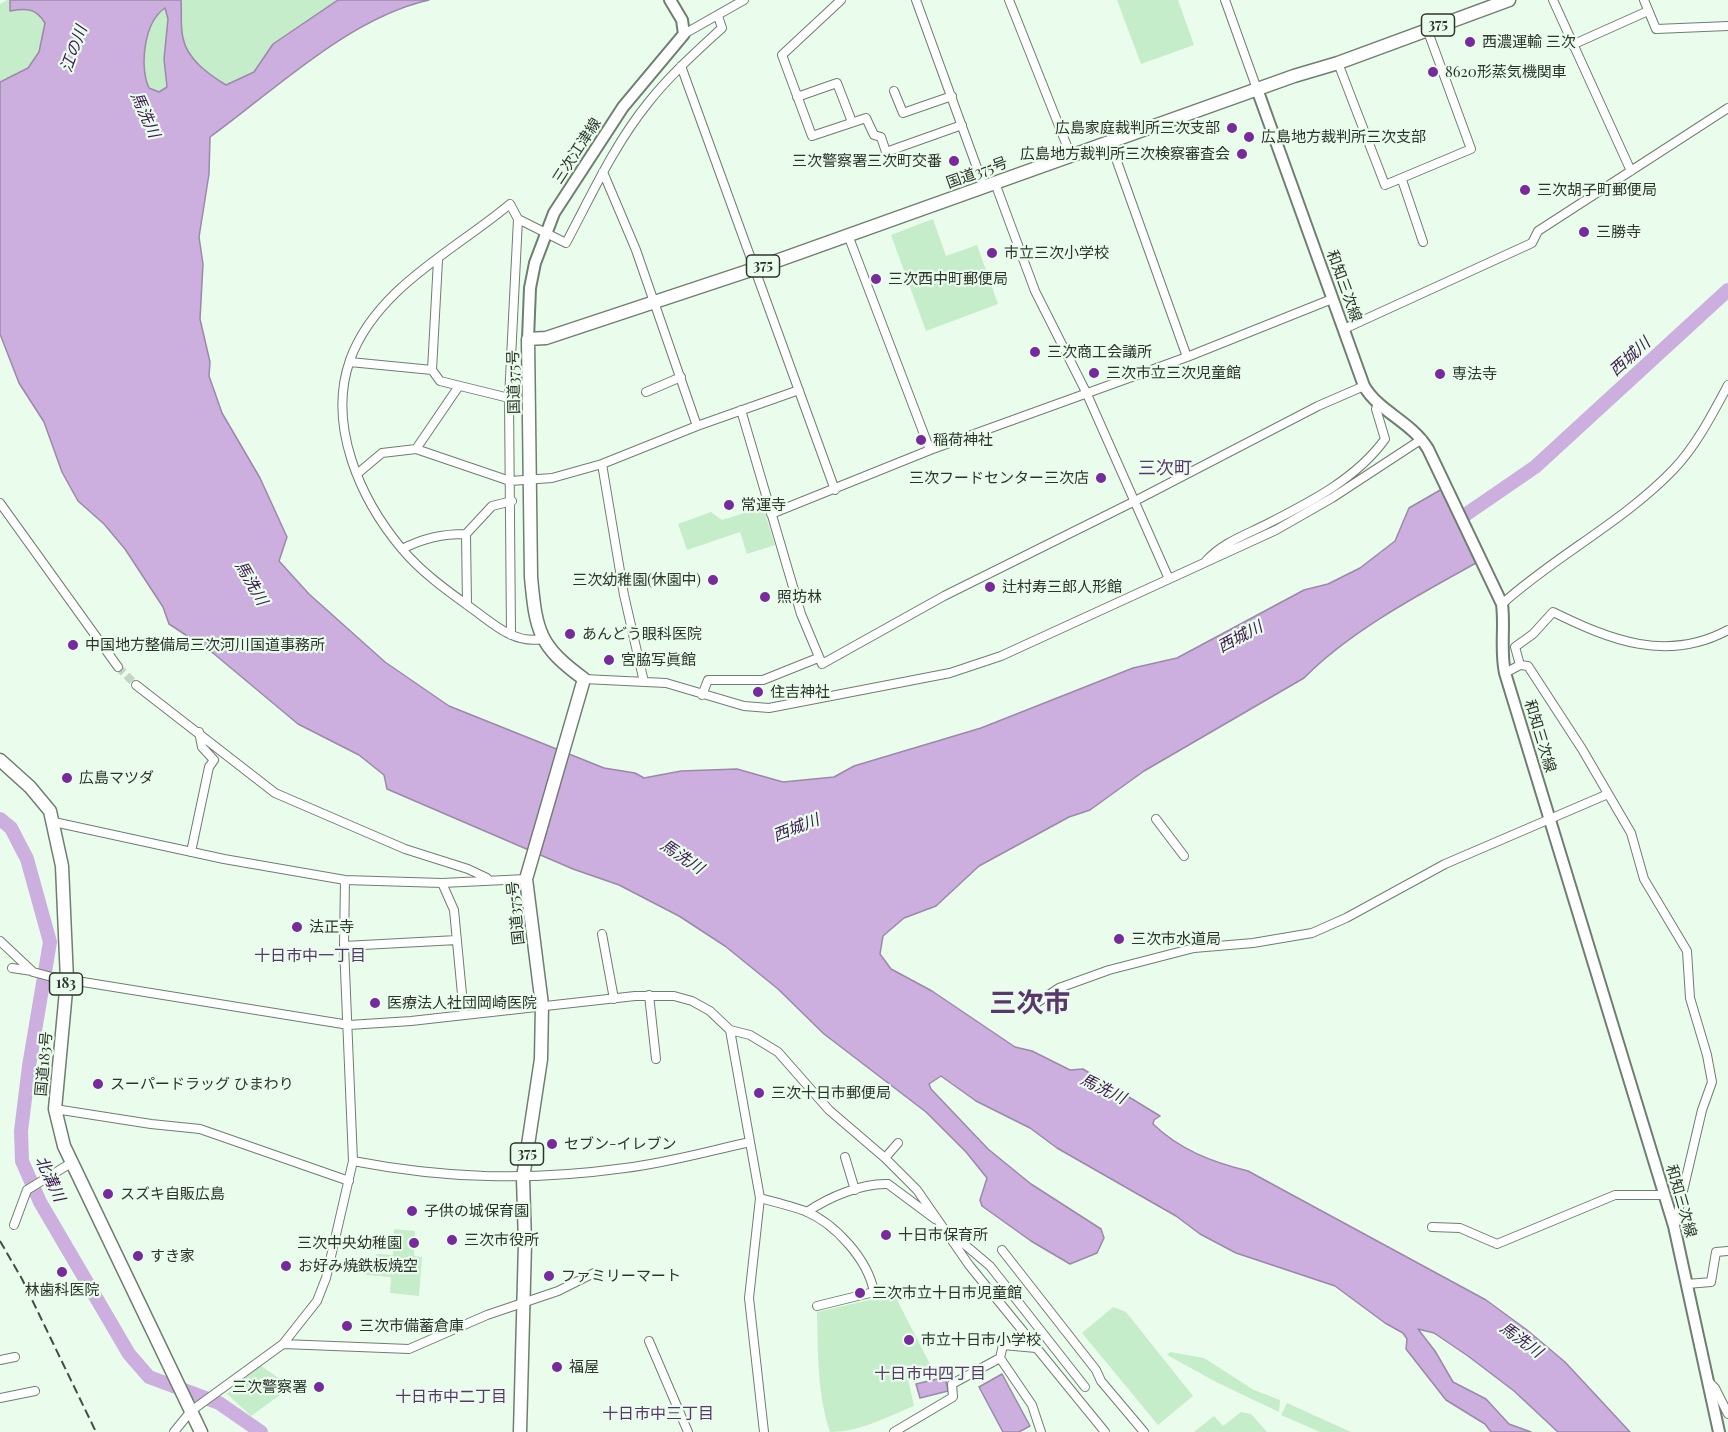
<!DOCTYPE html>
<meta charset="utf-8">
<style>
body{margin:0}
canvas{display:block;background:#eafceb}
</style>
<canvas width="1728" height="1432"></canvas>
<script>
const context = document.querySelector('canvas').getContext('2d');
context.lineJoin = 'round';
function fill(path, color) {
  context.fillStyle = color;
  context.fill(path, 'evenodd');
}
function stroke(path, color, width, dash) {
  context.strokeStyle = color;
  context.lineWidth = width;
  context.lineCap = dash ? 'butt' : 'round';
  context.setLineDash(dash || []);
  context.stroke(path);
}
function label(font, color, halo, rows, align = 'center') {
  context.font = font + ' "Playfair Display","Noto Sans JP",serif';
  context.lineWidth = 4.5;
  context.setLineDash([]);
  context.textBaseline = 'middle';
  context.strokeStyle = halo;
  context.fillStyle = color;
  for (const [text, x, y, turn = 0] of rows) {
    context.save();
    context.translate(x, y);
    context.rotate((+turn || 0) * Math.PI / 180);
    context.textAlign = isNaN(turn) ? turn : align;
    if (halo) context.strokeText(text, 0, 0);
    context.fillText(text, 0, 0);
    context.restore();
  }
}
const green = new Path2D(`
 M7,0H10L11,5L39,14L45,23L39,52L28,68L0,82V4Z
 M181,0H338L273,44L254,72L226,85C208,74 187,59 183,38C180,26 182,12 181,0Z
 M1117,0H1178L1194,45L1141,64Z
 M165,8L168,19L164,59L167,87L159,92L149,88C139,66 144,23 165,8Z
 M933,219L946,256L977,245L998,304L926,331L891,235Z
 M763,507L775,545L747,554L740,532L687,550L678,524L711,512L722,520Z
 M394,1229L415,1231L414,1256L422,1257L419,1296L390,1293L391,1277L366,1275L368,1263L375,1262L376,1254L393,1255Z
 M891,1288L931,1366L907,1375L914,1406C886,1417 860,1432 830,1432C817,1393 818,1353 817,1312L878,1298Z
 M1113,1307L1126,1312L1193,1396L1158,1425L1082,1333Z
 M1170,1352L1204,1358L1254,1390L1280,1400L1279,1412L1218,1383L1167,1355Z
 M260,1365L291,1387L251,1416L227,1394Z
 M1287,1403L1351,1432H1320L1281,1415Z
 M1241,1412L1251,1414L1267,1432H1194L1214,1416L1223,1426Z`);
const water = new Path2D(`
 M10,0H181C182,12 180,26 183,38C187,59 208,74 226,85L254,72L273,44L338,0H429C349,18 276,89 210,137L209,174L199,237L203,264L200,319L210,362L209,376L222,413L260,478L287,537L279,561L309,594L385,662L449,706L604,768L635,773L644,778L681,771L737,769L783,782L834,777L854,766L981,728L1133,668L1177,658L1304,590L1328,584L1360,568L1395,541L1409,508L1442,489L1478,562C1420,594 1350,631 1304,678L1144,771L1090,810L1069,817L979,866L936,906L904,918L883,936L880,954L891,969L932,991L1015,1047L1032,1051L1070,1070L1083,1069L1160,1116L1154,1120L1153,1124C1180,1150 1212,1162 1248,1171L1486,1300L1527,1330L1565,1362L1630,1432H1558L1514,1391L1468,1356L1434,1333L1418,1329L1435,1351L1453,1382L1486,1399L1509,1424L1531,1432H1491L1485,1424L1446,1400L1406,1349L1407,1339L1403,1333L1385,1323L1335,1286L1236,1253L1200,1234L1176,1216L1057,1148L1030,1128L976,1101L941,1076L929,1084L931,1089L988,1149L1031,1184L1101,1229L1104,1238L1097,1253L1070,1264L1031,1241L982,1206L980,1200L987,1178L966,1152L926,1112L824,1034L778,989L725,946L679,916L619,885L573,869L387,789L384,775L359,755L298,724L213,653L169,624L163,607L125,549L104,524L78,501L62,472L44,422L19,383L0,334V82L28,68L39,52L45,23C36,8 26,8 10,11ZM165,8L168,19L164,59L167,87L159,92L149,88C139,67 144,22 165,8Z
 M1002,1374L1030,1426L1019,1432H1003L979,1387Z
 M945,1377L948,1391L920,1398L916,1384Z`);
const river = new Path2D(`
 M1452,524L1535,467L1728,290
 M0,819L11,828L27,859L50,942L29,1066L21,1131L22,1161L40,1202L129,1354L149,1377L219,1403L261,1432`);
const minorTunnel = new Path2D(`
 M118,667L136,685`);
const minor = new Path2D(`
 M841,0L782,55L812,136L866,118L874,135L881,137L886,152L962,125
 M916,0L984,187
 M1009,0L1071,156
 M1225,0L1257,89
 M1553,0L1631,171
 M1644,0L1656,29L1728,26
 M684,34L744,0
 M1572,45L1648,11
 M1338,63L1385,185L1471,149L1427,29
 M681,66L835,490
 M894,91L903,113L952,96
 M797,97L837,83L852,122
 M1110,142L1187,357
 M603,172L636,250L697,426
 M1402,180L1423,242
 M995,183L1035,291L1086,392L1169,579
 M518,219L566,243C591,196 614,145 648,103C670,75 696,52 722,28L718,16
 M848,235L930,450
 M438,260L432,370L440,381L509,398
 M1344,329L1532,243L1538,231L1728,108
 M350,362L432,370
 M646,392L681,377
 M741,410L801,614L822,664L944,596L1133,502L1318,406L1364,386
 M416,449L459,386
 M602,464L624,595L644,682
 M357,474L382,453L416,449L510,481L552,478L602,464L697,426L799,390
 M0,503L118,667
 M771,514L930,450L1187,357L1332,299
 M402,549C424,538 442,534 466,534
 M1206,561C1223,542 1246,535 1269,523C1312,501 1357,478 1385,439L1376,409L1378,403
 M1502,604C1555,556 1623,522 1673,470C1696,446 1712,415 1728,385
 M467,605L466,534L492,506L512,501
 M511,635L509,398L518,219L510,204C454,251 376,288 350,360C327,425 360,499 402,549C422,573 449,592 474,610C496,626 515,644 542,639
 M1520,665L1515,647L1533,634L1553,612C1610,640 1667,663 1728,630
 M1505,673L1520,665L1528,666L1582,749L1631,833L1644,879L1687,951L1690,998L1707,1055L1712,1082L1702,1110L1675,1225
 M584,679L666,683L744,706L769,708L950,673L1001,656L1276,530L1332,498L1422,439
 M136,685L275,793L405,849L468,869L487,878
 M702,695L708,680H763L818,658
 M1156,819L1184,856
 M54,822L224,859L345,880L442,883L526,879
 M191,852L209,767L214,760L202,747L199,732
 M442,883L454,910L464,1015
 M602,934L614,999
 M0,941L33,972L52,977L349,1025L411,1021L635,996H674L692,1001L710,1011L730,1030L760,1198L749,1298L764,1432
 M344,946L457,940
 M12,968L32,971
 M649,995L656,1059
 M1035,1004L1059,988L1109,970L1194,948L1253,943L1312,933L1346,918L1445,864L1608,794
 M730,1030L750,1035L778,1052L829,1110L885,1158L917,1190L969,1265L1105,1432
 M55,1109L151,1124L200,1129L349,1181
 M845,1157L855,1190
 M885,1158L898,1143
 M353,1161C446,1179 531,1181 625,1168C667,1163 709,1151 750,1142
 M760,1198C775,1202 791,1206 805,1211C836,1224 868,1260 874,1292L817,1306
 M807,1212C829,1197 862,1183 888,1184L935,1219
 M14,1225L27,1190L71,1163
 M1432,1227L1460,1228L1497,1244L1615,1195H1665
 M951,1233L990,1266L1085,1387
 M1002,1250L1096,1370L1101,1381L1144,1432
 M1687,1284L1711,1282L1716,1252L1728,1251
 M649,1341L688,1432
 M283,1344L409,1349L487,1315L558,1291L594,1273
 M1000,1358L1032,1405L1041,1432
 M0,1360L15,1357
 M1709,1382L1715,1388L1728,1414
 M0,1398L35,1391
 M174,1432L191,1411L283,1344L317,1301L326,1278L353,1161L344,946L345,880
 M894,1432L953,1397L952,1384L1000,1358L1003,1345L1036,1348`);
const major = new Path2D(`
 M1257,89L1364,386C1379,412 1411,421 1428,449L1502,604C1505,627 1500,650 1505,673L1674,1226L1719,1432
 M528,339L530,288L535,263L554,213L623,107L684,34L682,20L670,0`);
const highway = new Path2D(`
 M0,760L30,787L50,811L62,866L67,980L55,1109L64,1146L201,1432
 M520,1432L525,1243L523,1178L541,1059L542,1005L526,879L584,679C539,646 536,632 531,577L528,339L546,338L754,269L1294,76L1338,63L1509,0`);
const rail = new Path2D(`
 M0,1241L22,1279L96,1432`);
const markers = [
 [1470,42,6,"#762a9c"],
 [1433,72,6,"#762a9c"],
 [1232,128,6,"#762a9c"],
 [1249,137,6,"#762a9c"],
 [1242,154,6,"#762a9c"],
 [954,161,6,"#762a9c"],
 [1525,190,6,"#762a9c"],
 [1584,232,6,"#762a9c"],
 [992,253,6,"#762a9c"],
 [876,279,6,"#762a9c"],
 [1035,352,6,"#762a9c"],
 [1094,373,6,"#762a9c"],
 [1440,374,6,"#762a9c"],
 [921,440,6,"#762a9c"],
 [1101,478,6,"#762a9c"],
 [729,505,6,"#762a9c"],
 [713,580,6,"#762a9c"],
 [990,587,6,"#762a9c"],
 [765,597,6,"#762a9c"],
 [570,634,6,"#762a9c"],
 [73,645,6,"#762a9c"],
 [609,660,6,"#762a9c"],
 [758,692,6,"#762a9c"],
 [67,778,6,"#762a9c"],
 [297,927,6,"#762a9c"],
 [1119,939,6,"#762a9c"],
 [375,1003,6,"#762a9c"],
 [98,1084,6,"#762a9c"],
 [759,1093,6,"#762a9c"],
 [552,1144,6,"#762a9c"],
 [108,1194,6,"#762a9c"],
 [412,1211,6,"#762a9c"],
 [886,1235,6,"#762a9c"],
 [452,1240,6,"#762a9c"],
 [414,1243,6,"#762a9c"],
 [138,1256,6,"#762a9c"],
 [286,1266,6,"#762a9c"],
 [62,1272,6,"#762a9c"],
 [549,1276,6,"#762a9c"],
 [860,1293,6,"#762a9c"],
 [347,1326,6,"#762a9c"],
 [909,1340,6,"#762a9c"],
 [557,1367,6,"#762a9c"],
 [319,1387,6,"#762a9c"]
];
const shields = [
 [1438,25,33],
 [763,266,33],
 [66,984,33],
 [527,1154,33]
];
const shieldNames = [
 ["375",1438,25],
 ["375",763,266],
 ["183",66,984],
 ["375",527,1154]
];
const poiNames = [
 ["西濃運輸 三次",1482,42],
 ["8620形蒸気機関車",1445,72],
 ["広島家庭裁判所三次支部",1220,128,"right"],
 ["広島地方裁判所三次支部",1261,137],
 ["広島地方裁判所三次検察審査会",1230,154,"right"],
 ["三次警察署三次町交番",942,161,"right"],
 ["三次胡子町郵便局",1537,190],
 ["三勝寺",1596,232],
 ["市立三次小学校",1004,253],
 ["三次西中町郵便局",888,279],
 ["三次商工会議所",1047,352],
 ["三次市立三次児童館",1106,373],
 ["専法寺",1452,374],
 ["稲荷神社",933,440],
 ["三次フードセンター三次店",1089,478,"right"],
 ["常運寺",741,505],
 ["三次幼稚園(休園中)",701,580,"right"],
 ["辻村寿三郎人形館",1002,587],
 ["照坊林",777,597],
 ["あんどう眼科医院",582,634],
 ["中国地方整備局三次河川国道事務所",85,645],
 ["宮脇写眞館",621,660],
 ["住吉神社",770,692],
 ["広島マツダ",79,778],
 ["法正寺",309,927],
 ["三次市水道局",1131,939],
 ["医療法人社団岡崎医院",387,1003],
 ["スーパードラッグ ひまわり",110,1084],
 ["三次十日市郵便局",771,1093],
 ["セブン-イレブン",564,1144],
 ["スズキ自販広島",120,1194],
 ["子供の城保育園",424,1211],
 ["十日市保育所",898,1235],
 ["三次市役所",464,1240],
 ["三次中央幼稚園",402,1243,"right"],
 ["すき家",150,1256],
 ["お好み焼鉄板焼空",298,1266],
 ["ファミリーマート",561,1276],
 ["林歯科医院",62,1290,"center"],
 ["三次市立十日市児童館",872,1293],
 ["三次市備蓄倉庫",359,1326],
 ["市立十日市小学校",921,1340],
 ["福屋",569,1367],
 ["三次警察署",307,1387,"right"]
];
const streetNames = [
 ["三次江津線",577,151,-57],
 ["国道375号",977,173,-20],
 ["和知三次線",1344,286,70],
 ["国道375号",514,382,-91],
 ["和知三次線",1540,736,73],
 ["国道375号",516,913,-96],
 ["国道183号",44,1064,-85],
 ["和知三次線",1681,1201,74]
];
const waterNames = [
 ["江の川",74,49,-70],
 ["馬洗川",145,115,66],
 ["西城川",1630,357,-42],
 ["馬洗川",251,583,60],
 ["西城川",1240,637,-28],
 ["西城川",796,828,-21],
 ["馬洗川",682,857,34],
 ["馬洗川",1103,1089,26],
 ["北溝川",50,1179,65],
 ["馬洗川",1521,1340,36]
];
const neighbourhoodNames = [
 ["十日市中一丁目",310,956],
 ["十日市中四丁目",930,1374],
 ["十日市中二丁目",451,1397],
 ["十日市中三丁目",658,1414]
];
const quarterNames = [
 ["三次町",1165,468]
];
const townNames = [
 ["三次市",1030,1004]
];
fill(green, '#c6edca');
fill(water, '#ccaedf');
stroke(water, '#9c89aa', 1.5);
stroke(river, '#ccaedf', 14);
stroke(minorTunnel, '#c4d4c5', 8, [8, 4]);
stroke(minor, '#6e7e70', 10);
stroke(major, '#6e7e70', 14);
stroke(highway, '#6e7e70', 15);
stroke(minor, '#fff', 8);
stroke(major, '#fff', 10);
stroke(highway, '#fff', 12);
stroke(rail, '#444d45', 2, [9, 4.5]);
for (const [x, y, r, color] of markers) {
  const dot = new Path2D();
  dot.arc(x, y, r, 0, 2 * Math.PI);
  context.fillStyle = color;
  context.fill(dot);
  stroke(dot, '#eafceb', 2);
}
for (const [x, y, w] of shields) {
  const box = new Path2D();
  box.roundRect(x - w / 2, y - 11, w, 22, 4.5);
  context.fillStyle = '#eafceb';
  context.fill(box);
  stroke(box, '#2d342e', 1.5);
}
label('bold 14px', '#2d342e', null, shieldNames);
label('15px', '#2d342e', '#eafceb', poiNames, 'left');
label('15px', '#2d342e', '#eafceb', streetNames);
label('italic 16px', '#3e1852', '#eafceb', waterNames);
label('16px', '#5a366e', '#eafceb', neighbourhoodNames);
label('18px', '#5a366e', '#eafceb', quarterNames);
label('bold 27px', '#5a366e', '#eafceb', townNames);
</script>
